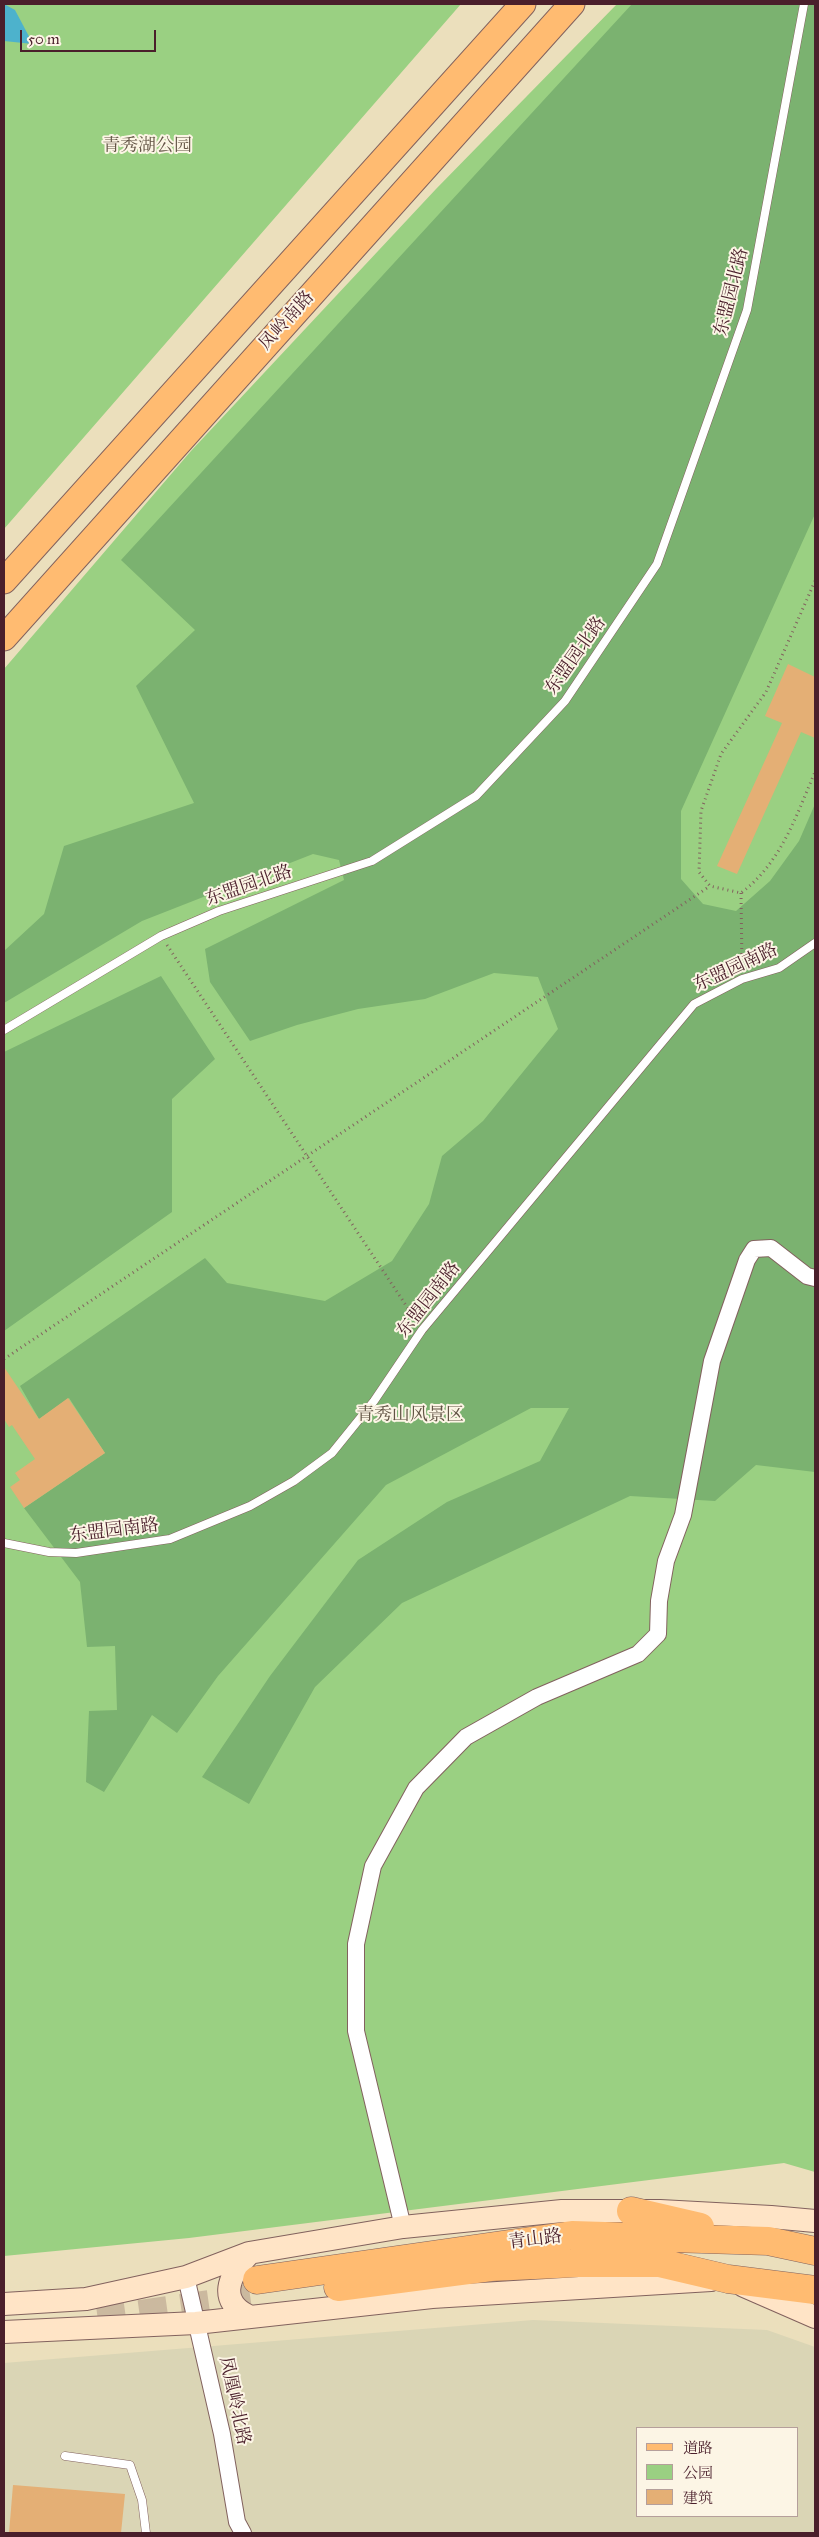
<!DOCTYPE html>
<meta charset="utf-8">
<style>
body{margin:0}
#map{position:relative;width:819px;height:2537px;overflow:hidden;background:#ebdfbc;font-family:"IM FELL Great Primer","Noto Serif SC",serif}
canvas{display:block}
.frame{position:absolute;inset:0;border:5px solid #4a1f2b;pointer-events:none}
.legend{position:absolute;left:636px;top:2427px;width:162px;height:90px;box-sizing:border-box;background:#fcf5e5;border:1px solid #b59f9b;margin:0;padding:6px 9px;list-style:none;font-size:15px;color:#4a1f2b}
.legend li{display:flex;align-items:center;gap:10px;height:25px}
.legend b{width:25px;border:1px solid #b59f9b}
.scale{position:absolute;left:20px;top:30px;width:136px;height:22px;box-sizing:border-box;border:2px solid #4a1f2b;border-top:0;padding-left:6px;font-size:15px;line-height:18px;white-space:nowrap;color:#4a1f2b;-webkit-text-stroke:4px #fcf5e5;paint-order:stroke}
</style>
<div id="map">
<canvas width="819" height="2537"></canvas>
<div class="frame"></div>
<ul class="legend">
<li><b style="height:6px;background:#ffbb71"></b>道路</li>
<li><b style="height:14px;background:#9ad082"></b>公园</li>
<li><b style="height:14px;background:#e4af75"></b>建筑</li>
</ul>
<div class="scale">50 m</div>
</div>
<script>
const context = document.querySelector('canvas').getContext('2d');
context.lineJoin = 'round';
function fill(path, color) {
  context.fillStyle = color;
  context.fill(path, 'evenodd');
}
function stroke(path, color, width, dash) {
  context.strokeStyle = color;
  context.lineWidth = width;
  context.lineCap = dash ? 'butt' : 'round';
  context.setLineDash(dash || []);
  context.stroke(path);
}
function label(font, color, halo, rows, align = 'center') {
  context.font = font + ' "IM FELL Great Primer","Noto Serif SC",serif';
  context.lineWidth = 4;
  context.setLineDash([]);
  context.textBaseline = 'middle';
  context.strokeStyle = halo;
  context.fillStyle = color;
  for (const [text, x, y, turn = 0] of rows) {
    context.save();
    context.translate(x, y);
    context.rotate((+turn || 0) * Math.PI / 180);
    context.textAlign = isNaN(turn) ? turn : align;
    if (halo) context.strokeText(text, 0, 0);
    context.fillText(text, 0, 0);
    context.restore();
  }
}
const built = new Path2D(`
 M533,2320L767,2330L815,2347V2533H4V2363ZM638,2428H798V2516H638Z`);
const green = new Path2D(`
 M4,4H461L4,529Z
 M617,4H815V2172L784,2163L189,2238L4,2256V669L191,451L436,189Z`);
const forest = new Path2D(`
 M632,4H815V514L681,811V879L703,904L736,911L770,881L799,841L815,804V1472L756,1465L715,1501L630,1496L402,1603L315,1687L249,1804L202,1777L270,1676L358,1560L447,1502L540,1461L569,1408H531L386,1485L218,1676L177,1733L152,1715L104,1792L86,1782L89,1711L117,1710L115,1646L87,1647L80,1582L24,1508L105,1453L69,1398L39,1419L20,1386L205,1258L227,1283L325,1301L392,1261L429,1204L442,1156L483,1121L558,1029L538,977L494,973L425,999L358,1009L297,1025L250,1041L210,982L205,949L344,880L339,860L313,854L142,921L4,1003V951L44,914L64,846L194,803L136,686L195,630L121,560Z
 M161,976L215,1059L172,1099V1212L4,1331V1052Z`);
const water = new Path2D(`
 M4,4L15,10L33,44L4,41Z`);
const building = new Path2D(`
 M788,664L815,677V738L801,732L737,874L717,866L782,723L765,716Z
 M4,1367L39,1419L68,1398L105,1453L24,1508L10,1487L20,1480L15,1473L35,1459L12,1425L9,1427L4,1419Z
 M13,2485L125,2494L121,2533H9Z`);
const highwayTunnel = new Path2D(`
 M98,2320L259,2297`);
const path = new Path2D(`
 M815,581L766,692L721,754L701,811L699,872L710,886L741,893C781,863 796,816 815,772
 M741,893L742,968
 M167,945L415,1319
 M4,1359L710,886`);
const lane = new Path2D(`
 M4,1030L161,936L219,911L372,861L476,796L565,701L657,564L747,310L804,4
 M4,1543L49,1552L76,1553L170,1539L250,1506L294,1481L332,1453L374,1401L422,1330L694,1004L742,979L779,968L815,943
 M65,2456L130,2465L142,2500L146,2533`);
const street = new Path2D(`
 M403,2227L356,2031V1944L373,1866L416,1788L466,1737L537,1697L638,1654L658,1634L659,1601L666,1561L683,1515L712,1361L747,1260L754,1249L771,1248L807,1276L815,1278
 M186,2277L222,2434L237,2522L243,2533`);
const secondary = new Path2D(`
 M249,2254C229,2275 216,2302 251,2317
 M744,2286L815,2317
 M4,2304L86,2299L186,2277L249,2253L403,2227L562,2211H660L771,2217L815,2221
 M4,2332L196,2323L432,2297L711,2280`);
const primary = new Path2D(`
 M4,581L523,4
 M4,638L572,4`);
const highway = new Path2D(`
 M631,2211L700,2227
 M257,2280L572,2235L768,2241L815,2251
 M338,2287L491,2267L578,2263H660L728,2279L815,2290`);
const parkNames = [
 ["青秀湖公园",147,147],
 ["青秀山风景区",410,1416]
];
const streetNames = [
 ["东盟园北路",732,292,-76],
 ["凤岭南路",287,321,-48],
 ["东盟园北路",576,656,-55],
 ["东盟园北路",249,886,-19],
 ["东盟园南路",736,968,-25],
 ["东盟园南路",429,1300,-52],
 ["东盟园南路",114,1531,-7],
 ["青山路",535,2240,-7],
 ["凤凰岭北路",234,2401,78]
];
fill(built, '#dad5b5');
fill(green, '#9ad082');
fill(forest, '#7bb270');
fill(water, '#4db2cc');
fill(building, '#e4af75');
stroke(highwayTunnel, '#cbb99f', 28, [28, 14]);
stroke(lane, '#82625e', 9);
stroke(street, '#82625e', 18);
stroke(secondary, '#82625e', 24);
stroke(primary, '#82625e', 27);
stroke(highway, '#82625e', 29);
stroke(path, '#82625e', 3, [1, 4]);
stroke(lane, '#fff', 8);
stroke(street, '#fff', 16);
stroke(secondary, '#ffe4c6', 22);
stroke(primary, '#ffbb71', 25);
stroke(highway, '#ffbb71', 28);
label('18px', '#625445', '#fcf5e5', parkNames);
label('18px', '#4a1f2b', '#fcf5e5', streetNames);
</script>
